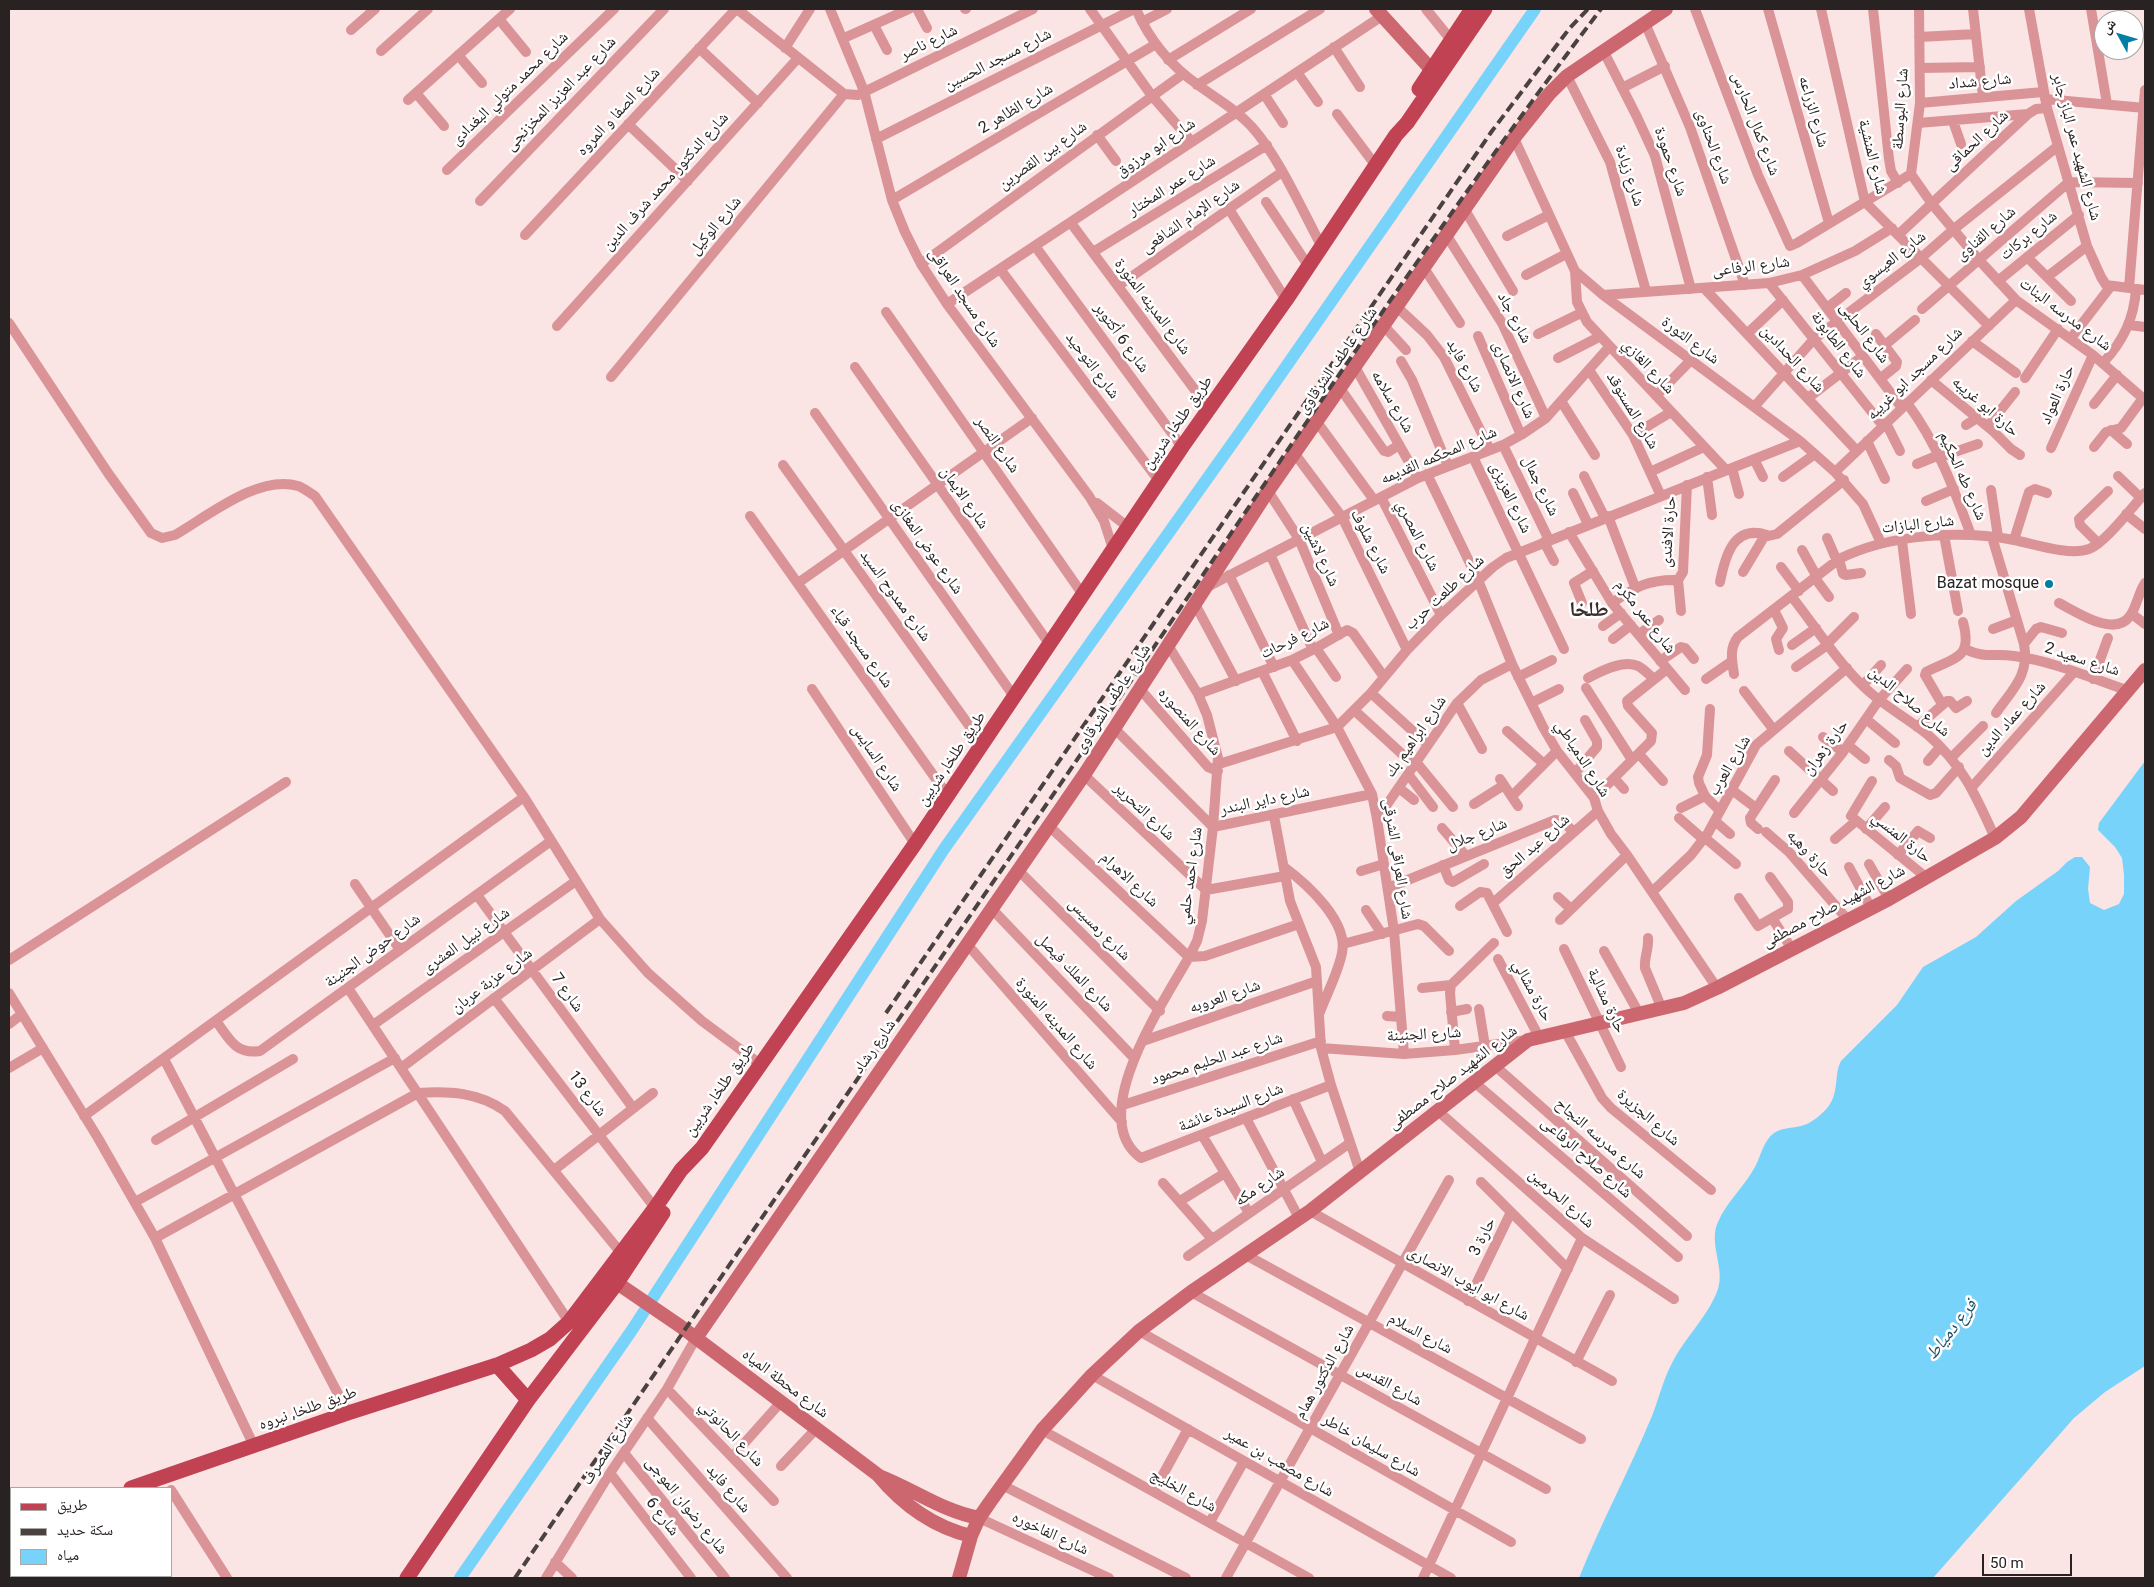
<!DOCTYPE html>
<meta charset="utf-8">
<style>
body{margin:0}
#map{position:relative;width:2154px;height:1587px;overflow:hidden;background:#fae4e4;font-family:Roboto,"Noto Naskh Arabic",sans-serif}
canvas{display:block}
.frame{position:absolute;inset:0;border:10px solid #292222;pointer-events:none}
.legend{position:absolute;left:10px;top:1487px;width:162px;height:90px;box-sizing:border-box;background:#fff;border:1px solid #a9a7a7;margin:0;padding:6px 9px;list-style:none;font-size:15px;color:#292222}
.legend li{display:flex;align-items:center;gap:10px;height:25px}
.legend b{width:25px;border:1px solid #a9a7a7}
.north{position:absolute;left:2094px;top:10px;width:50px;height:50px;box-sizing:border-box;background:#fff;border:1px solid #a9a7a7;border-radius:50%;rotate:309deg;font-size:14px;font-weight:700;line-height:20px;text-align:center;color:#292222}
.north::after{content:'';display:block;margin:auto;width:18px;height:22px;background:#037fa5;clip-path:polygon(50% 0,100% 100%,50% 72%,0 100%)}
.scale{position:absolute;left:1982px;top:1554px;width:90px;height:22px;box-sizing:border-box;border:2px solid #292222;border-top:0;padding-left:6px;font-size:15px;line-height:18px;white-space:nowrap;color:#292222;-webkit-text-stroke:4px #fff;paint-order:stroke}
</style>
<div id="map">
<canvas width="2154" height="1587"></canvas>
<div class="frame"></div>
<ul class="legend">
<li><b style="height:6px;background:#c04253"></b>طريق</li>
<li><b style="height:6px;background:#4a4141"></b>سكة حديد</li>
<li><b style="height:14px;background:#77d3fa"></b>مياه</li>
</ul>
<div class="north">ش</div>
<div class="scale">50 m</div>
</div>
<script>
const context = document.querySelector('canvas').getContext('2d');
context.lineJoin = 'round';
function fill(path, color) {
  context.fillStyle = color;
  context.fill(path, 'evenodd');
}
function stroke(path, color, width, dash) {
  context.strokeStyle = color;
  context.lineWidth = width;
  context.lineCap = dash ? 'butt' : 'round';
  context.setLineDash(dash || []);
  context.stroke(path);
}
function label(font, color, halo, rows, align = 'center') {
  context.font = font + ' Roboto,"Noto Naskh Arabic",sans-serif';
  context.lineWidth = 5;
  context.setLineDash([]);
  context.textBaseline = 'middle';
  context.strokeStyle = halo;
  context.fillStyle = color;
  for (const [text, x, y, turn = 0] of rows) {
    context.save();
    context.translate(x, y);
    context.rotate((+turn || 0) * Math.PI / 180);
    context.textAlign = isNaN(turn) ? turn : align;
    if (halo) context.strokeText(text, 0, 0);
    context.fillText(text, 0, 0);
    context.restore();
  }
}
const water = new Path2D(`
 M2145,761V1366L2105,1392L2074,1418L1933,1578H1579C1601,1523 1629,1471 1652,1416C1659,1398 1663,1380 1672,1363C1685,1337 1708,1317 1718,1289C1725,1267 1708,1243 1718,1222C1727,1201 1746,1185 1756,1165C1761,1155 1764,1140 1774,1133C1785,1126 1796,1129 1807,1124C1814,1121 1826,1111 1830,1104C1839,1090 1834,1074 1841,1061L1897,1005L1923,967L1976,937L2016,901L2058,871L2067,862L2075,857H2082L2090,867L2088,889L2090,903L2104,910L2119,904L2124,894V875L2122,858L2115,847L2098,830L2099,823Z`);
const canal = new Path2D(`
 M460,1578L632,1330L944,849L1246,424L1535,9`);
const street = new Path2D(`
 M737,9L844,94L858,95L1033,9
 M830,9L864,91L892,200L905,232L921,264L947,304L1089,496L1104,521L1113,549
 M917,9L927,28
 M965,9H966
 M1090,9L1152,96L1192,142
 M1136,9C1149,39 1171,66 1198,85C1217,99 1237,110 1252,127C1279,157 1302,210 1322,247
 M1426,9L1451,40
 M1695,9L1758,175L1790,246L1797,243L1911,174
 M1768,9L1829,223
 M1821,9L1865,202L1989,326
 M1873,9L1889,159L1891,171L1898,183
 M1919,9L1920,103L1911,174L1932,204L1979,260L2016,300L2093,355L2145,400
 M1973,9L1983,97
 M2029,9L2047,108L2087,246L2101,277L2106,285L2145,290
 M2091,9L2107,104
 M499,19L526,52
 M1142,22L1167,9
 M1645,23L1690,127L1745,285
 M874,25L887,50
 M351,30L375,9
 M1919,37L1976,34
 M844,38L909,9
 M1334,47L1360,87
 M699,48L758,103
 M785,48L810,9
 M381,51L428,9
 M1604,52L1637,117L1655,156L1691,289
 M458,55L482,83
 M1168,60L1251,9
 M1920,68L1980,67
 M1297,72L1318,102
 M1567,76L1610,162L1646,291
 M1197,85L1320,9
 M1622,88L1665,66
 M416,93L444,126
 M1264,94L1283,123
 M2045,99L2145,108
 M408,100L510,9
 M1920,103L2043,92
 M1337,114L1376,166
 M1953,121L1961,144
 M1918,123L2028,114
 M628,124L688,181
 M1097,135L1116,161
 M1514,138L1575,271L1603,295L1800,441L1835,472L1863,504L1881,543
 M876,139L1134,9
 M447,170L614,9
 M892,200L1156,44
 M480,201L664,9
 M1266,202L1309,267
 M1229,209L1286,300
 M1465,210L1513,291
 M1071,223L1209,409
 M525,235L736,9
 M1898,235L2028,114L2036,109L2047,108
 M1447,236L1502,323L1546,418
 M1507,236L1549,215
 M1035,246L1182,447
 M1093,252L1267,145
 M2027,257L2071,301
 M921,264L1183,74
 M1424,268L1460,323
 M1000,269L1159,481
 M1575,271L1577,302L1587,322L1726,470
 M1526,275L1566,254
 M1802,275L1902,408
 M2047,277L2087,246
 M1998,281L2079,215
 M1769,283L1883,426
 M1118,286L1282,172
 M1704,288L1857,451
 M2129,288L2145,90
 M1603,295L1769,283L1802,275L1855,251L1892,228
 M947,304L1382,16
 M1397,307L1427,335L1444,357L1490,450
 M1827,308L1846,293
 M1922,309L2069,182L2138,183
 M886,312L1083,595
 M9,323L108,473L151,533L162,538L175,535C208,516 259,474 298,486C304,488 310,493 315,496L524,797L600,919L648,973L702,1021L760,1064
 M2129,325L2145,327
 M557,326L798,58
 M1384,326L1406,350
 M1748,333L1783,300
 M1538,334L1581,313
 M1876,334L1897,362L1896,366L1880,379
 M1478,336L1521,435
 M2071,338L2111,286
 M1972,341L2016,373
 M1885,345L1915,320
 M1558,358L1599,337
 M1401,361L1412,380L1448,466
 M2103,363C2123,341 2134,319 2136,289
 M855,367L1050,645
 M1355,367L1418,478
 M1589,370L1633,435L1661,496
 M611,377L844,94
 M2025,378L2058,329
 M1931,380L1994,432L2011,449L2020,455
 M1340,388L1384,451L1388,452L1399,445
 M1656,396L1691,360
 M1808,398L1863,356
 M1561,401L1595,455
 M1907,403C1937,443 1954,489 1971,535
 M2094,404L2117,375
 M1754,407L1814,339L1921,258L1954,229L2058,146
 M815,413L1015,698
 M1317,422L1374,500
 M1886,423L1900,451
 M1966,425L1977,418
 M1988,426L2015,392
 M2111,430L2127,444
 M1633,435L1671,412
 M1867,441L1885,479
 M1503,445L1549,540
 M2094,447L2106,432L2121,428L2143,398
 M2051,448L2093,355
 M1295,454L1342,517L1407,650
 M1473,457L1564,649
 M1940,457L1978,444
 M1754,459L1763,477
 M1917,464L1939,455
 M783,465L983,745
 M1732,468L1739,494
 M1650,472L1704,447
 M1835,472L2016,300
 M1427,474L1478,580L1512,664L1543,727L1557,751L1594,798L1598,811L1611,834L1627,855L1717,988
 M1584,476L1605,518
 M2118,476L2141,498
 M1707,477L1712,515
 M1783,477L1815,454
 M1991,490L1998,537
 M1268,491L1299,539L1339,635
 M1573,493L1588,524
 M1381,497L1441,615
 M1926,501L1954,489
 M1097,503L1128,527
 M2126,514L2145,529
 M750,516L948,796
 M1608,516L1635,587
 M1569,532L1612,603L1685,690
 M1944,535L1958,611
 M1992,537L2024,644C2030,675 2012,690 1996,713
 M1827,538L1837,561
 M2014,540L2029,492L2035,489L2047,493
 M1902,541L1911,614
 M1544,542L1554,561
 M2098,543L2080,525L2079,519L2108,491
 M1802,550L1817,577
 M1270,554L1313,650
 M1839,559L1843,574L1846,575L1861,573
 M1781,567L1799,591
 M1743,572L1764,537L1777,534L1844,480
 M1229,575L1274,667
 M1815,578L1829,597
 M1720,582C1725,557 1733,524 1767,535
 M798,583L1032,418
 M1207,587L1418,478L1503,445L1521,435L1546,418L1609,347
 M1792,597C1815,626 1836,660 1863,686C1882,705 1906,717 1927,734C1963,765 1976,796 1995,838
 M1582,603L1574,583L1593,571
 M1612,603C1635,587 1649,579 1678,580
 M2059,603C2077,612 2114,638 2130,616C2137,606 2138,594 2145,583
 M1195,604L1236,681
 M1774,610L1783,628L1776,639L1779,650
 M1681,611L1678,580L1683,572L1687,485
 M2132,614L2145,624
 M1603,626L1621,613
 M1993,629L2017,620
 M1639,634L1659,620
 M1613,639L1631,625
 M1828,643L1854,617
 M2024,644L2036,629L2041,627L2062,633
 M1168,645L1198,694L1207,715L1218,758L1213,827L1202,921L1197,941L1189,957C1165,1000 1084,1117 1141,1158L1331,1085
 M1792,645L1816,628
 M1316,648L1336,677
 M1965,649C1986,659 1993,653 2014,656C2053,661 2091,678 2129,691
 M1292,660L1337,727L1372,794L1377,819L1394,931L1404,1054
 M1660,661L1681,647L1685,648L1694,659
 M1796,667L1829,644
 M1262,671L1297,741
 M1734,674C1732,661 1729,648 1738,637L1839,559C1889,534 1960,530 2014,540C2035,544 2069,556 2089,549C2105,543 2132,507 2145,493
 M1518,677L1552,660
 M1588,678C1601,671 1624,659 1638,666C1644,669 1649,675 1654,679
 M1706,679L1732,661
 M2093,679L2108,638
 M1863,685L1881,665
 M1586,688L1632,760
 M812,689L915,844
 M1140,689L1208,767L1218,771
 M1744,691L1773,729
 M1371,693L1427,744
 M1198,694L1292,660L1316,648L1347,630L1353,633L1384,677
 M1457,703L1482,749
 M1531,703L1559,689
 M1942,704L1925,675L1926,672C1955,657 1973,659 1963,622
 M1710,709L1707,755L1698,777L1699,783L1705,796L1720,811
 M1354,710L1414,765
 M1866,719L1895,743
 M1917,727L1947,701H1950L1956,708L1967,701
 M1114,728L1213,827L1372,794
 M1507,731L1544,764
 M1823,737L1843,752
 M1848,745L1865,759
 M1789,751L1833,791
 M1639,754L1663,781
 M1951,758L1983,726
 M1889,760L1896,766L1900,778L1930,795L1936,793L1959,767
 M1928,761L1940,747
 M1416,762L1453,807
 M1219,764L1337,727L1371,693L1407,650L1441,615L1493,567L1506,558L1800,441
 M1575,773L1597,747V741L1585,720
 M1408,774L1433,807
 M1084,775L1206,890L1285,876
 M1614,778L1624,789
 M1500,779L1518,806
 M1872,781L1851,816L1927,878
 M1972,787L2074,672
 M1399,788L1414,800
 M1732,790L1756,808
 M1512,796L1557,751
 M1594,798L1651,741L1652,733L1628,706L1627,701L1667,669
 M1474,804L1504,785
 M1681,808L1705,796
 M1794,813L1843,752L1879,700L1907,669
 M1274,816L1290,901L1316,967L1321,1048L1331,1085L1360,1172
 M1679,818L1703,839
 M1377,819L1457,703L1481,680L1512,664
 M1715,821L1730,834
 M1049,826L1189,957L1205,956L1299,924
 M1442,828L1466,856
 M1758,829L1751,823L1750,818L1775,780
 M1866,829L1885,807
 M1766,832L1789,852L1848,920
 M1704,837L1736,864
 M1835,839L1856,821
 M1898,855L1918,831L1930,838
 M1869,864L1889,899
 M1443,865L1449,880L1453,882L1484,864
 M1284,867C1307,884 1349,922 1342,953C1338,973 1327,993 1320,1012
 M1849,867L1871,908
 M1018,870L1160,1011
 M1361,871L1384,864
 M355,884L400,950
 M1388,888L1555,820L1562,821L1574,832
 M1652,892L1691,855L1708,833L1756,745L1847,668
 M477,895L633,1108
 M1558,897L1571,909
 M1739,898L1758,926L1788,909V902L1770,877
 M1493,903L1598,811
 M1460,906L1480,892L1487,893L1507,932
 M992,909L1134,1058
 M1366,910L1382,934
 M1772,918L1792,949
 M1560,920L1627,855
 M1648,938C1649,949 1644,957 1645,968L1662,1009
 M967,944L1122,1122
 M1343,944L1418,924L1424,926L1449,951
 M1564,949L1621,1067
 M1604,951L1640,1015
 M1498,959L1539,1037
 M9,960L286,782
 M348,988L569,1322
 M1422,988L1451,985
 M9,993L98,1138L155,1238L254,1446
 M494,998L655,1208
 M1479,1009L1485,1046
 M1451,1012L1467,1009
 M1387,1016L1401,1017
 M216,1021C229,1038 235,1055 260,1051L551,841
 M9,1024L22,1014
 M373,1025L576,881
 M1565,1031L1602,1098L1611,1108L1711,1190
 M1143,1041L1317,981
 M1321,1048L1404,1054L1455,1050L1527,1040
 M1455,1050L1450,993L1451,985L1494,943
 M164,1059L348,1413
 M1494,1065L1687,1236
 M9,1068L43,1048
 M401,1068L600,919
 M1474,1082L1678,1257
 M1293,1099L1322,1162
 M1123,1105L1321,1041
 M1438,1111L1582,1238L1674,1299
 M84,1116L524,797
 M1246,1118L1299,1218
 M1202,1135L1249,1213
 M156,1140L293,1059
 M554,1170L653,1093
 M1481,1182L1568,1269
 M1163,1183L1212,1239
 M1180,1201L1225,1173
 M135,1202L395,1058
 M1310,1211L1612,1381
 M155,1238L418,1093C449,1091 478,1092 505,1111L621,1253
 M1246,1255L1581,1439
 M1188,1256L1350,1143
 M1191,1292L1546,1489
 M1468,1301L1511,1212
 M1139,1331L1511,1542
 M1576,1362L1610,1295
 M1092,1375L1451,1578
 M667,1389L774,1501
 M647,1418L787,1578
 M1042,1430L1309,1578
 M624,1453L725,1578
 M732,1457L781,1402
 M781,1466L816,1429
 M610,1473L691,1578
 M1002,1485L1186,1578
 M171,1490L227,1578
 M1154,1491L1188,1429
 M979,1518L1109,1578
 M1210,1522L1244,1461
 M555,1562L572,1578
 M546,1578L610,1473L667,1389L696,1338
 M1226,1578L1449,1180
 M1423,1578L1582,1238`);
const secondary = new Path2D(`
 M1376,9L1438,77
 M617,1283L680,1326L878,1475C902,1504 934,1527 971,1536
 M696,1338L1084,775L1268,491L1514,138L1550,93L1567,76L1666,9
 M879,1476C913,1489 942,1511 979,1518
 M959,1578L971,1536L979,1518L990,1502L1042,1430L1092,1375L1139,1331L1191,1292L1310,1211L1528,1040L1684,1003L1717,988L1889,899L1995,838L2021,817L2145,670`);
const primary = new Path2D(`
 M1419,89L1472,9
 M497,1365L528,1400
 M131,1488L348,1413L497,1365L531,1350L550,1339L569,1322L655,1208L681,1170L702,1148L915,844L1182,447L1286,300L1396,135L1407,123L1485,9
 M9,1530L11,1529
 M407,1578L528,1400L617,1283L663,1213`);
const rail = new Path2D(`
 M886,1013L1492,131L1569,29L1588,9
 M515,1578C711,1290 910,1004 1107,716C1269,479 1427,238 1601,9`);
const markers = [
 [2049,584,5,"#037fa5"]
];
const streetNames = [
 ["شارع ناصر",929,43,-26],
 ["شارع مسجد الحسين",998,60,-27],
 ["شارع شداد",1980,82,-5],
 ["شارع محمد متولي البغدادى",510,89,-44],
 ["شارع عبد العزيز المخزنجى",561,94,-46],
 ["شارع الظاهر 2",1016,109,-31],
 ["شارع البوسطة",1901,109,-86],
 ["شارع الصفا و المروه",619,112,-47],
 ["شارع الزراعه",1813,112,74],
 ["شارع كمال الحارس",1755,124,69],
 ["شارع الحماقى",1977,141,-43],
 ["شارع الحناوى",1713,147,70],
 ["شارع الشهيد عمر الباز جابر",2076,147,75],
 ["شارع ابو مرزوق",1156,148,-34],
 ["شارع بين القصرين",1043,156,-36],
 ["شارع المنشية",1872,157,76],
 ["شارع حمودة",1670,162,71],
 ["شارع زيادة",1629,176,72],
 ["شارع الدكتور محمد شرف الدين",666,182,-48],
 ["شارع عمر المختار",1172,186,-32],
 ["شارع الإمام الشافعى",1191,217,-35],
 ["شارع الوكيل",716,226,-50],
 ["شارع القناوى",1986,234,-41],
 ["شارع بركات",2029,236,-39],
 ["شارع العيسوي",1892,260,-38],
 ["شارع الرفاعى",1751,267,-7],
 ["شارع مسجد العراقى",964,298,56],
 ["شارع المدينه المنورة",1152,307,53],
 ["شارع مدرسه البنات",2065,315,37],
 ["شارع جاد",1514,318,62],
 ["شارع الحلبى",1864,333,53],
 ["شارع 6 أكتوبر",1121,338,54],
 ["شارع الثورة",1690,341,37],
 ["شارع الطابونة",1838,345,52],
 ["شارع الحدادين",1792,359,47],
 ["شارع عاطف الشرقاوى",1338,361,-55],
 ["شارع التوحيد",1092,366,53],
 ["شارع فايد",1464,366,61],
 ["شارع الغازي",1648,367,47],
 ["شارع مسجد ابو غريبه",1915,374,-44],
 ["شارع الانصارى",1513,380,66],
 ["حارة العواد",2058,395,-66],
 ["شارع سلامه",1392,402,60],
 ["حارة ابو غريبه",1985,407,41],
 ["شارع المستوقد",1632,411,59],
 ["طريق طلخا, شربين",1178,423,-55],
 ["شارع النصر",997,445,55],
 ["شارع المحكمه القديمه",1439,456,-23],
 ["شارع طه الحكيم",1962,476,66],
 ["شارع جمال",1540,486,64],
 ["شارع الايمان",964,498,55],
 ["شارع العزيزى",1510,498,64],
 ["شارع البازات",1918,525,-6],
 ["حارة الافندى",1669,532,-86],
 ["شارع المصري",1417,536,63],
 ["شارع شلوف",1370,542,63],
 ["شارع عوض المغازى",927,547,55],
 ["شارع لاشين",1320,555,65],
 ["شارع طلعت حرب",1445,593,-43],
 ["شارع ممدوح السيد",895,596,54],
 ["شارع عمر مكرم",1645,617,52],
 ["شارع فرحات",1295,639,-26],
 ["شارع مسجد قباء",861,647,55],
 ["شارع سعيد 2",2082,660,18],
 ["شارع عاطف الشرقاوى",1113,699,-57],
 ["شارع صلاح الدين",1909,702,40],
 ["شارع عماد الدين",2012,719,-48],
 ["شارع المنصوره",1189,722,48],
 ["شارع ابراهيم بك",1416,737,-55],
 ["حارة زهران",1826,748,-53],
 ["شارع السايس",876,758,56],
 ["طريق طلخا, شربين",952,759,-56],
 ["شارع الدمياطي",1582,759,57],
 ["شارع العرب",1730,766,-59],
 ["شارع داير البندر",1265,801,-12],
 ["شارع التحرير",1144,812,43],
 ["شارع جلال",1477,835,-22],
 ["حارة المنسي",1901,838,39],
 ["شارع عبد الحق",1535,846,-41],
 ["حارة وهبه",1809,854,47],
 ["شارع العراقى الشرقى",1397,859,81],
 ["شارع احمد حلمي",1191,876,-82],
 ["شارع الاهرام",1129,880,43],
 ["شارع الشهيد صلاح مصطفى",1834,907,-28],
 ["شارع رمسيس",1099,930,45],
 ["شارع نبيل العشرى",466,941,-35],
 ["شارع حوض الجنينة",373,951,-36],
 ["شارع الملك فيصل",1074,973,46],
 ["شارع عزبة عربان",492,981,-37],
 ["حارة مشالي",1532,991,62],
 ["شارع 7",567,993,54],
 ["شارع العروبه",1225,997,-19],
 ["حارة مشالية",1606,1001,65],
 ["شارع المدينه المنورة",1056,1024,49],
 ["شارع الجنينة",1424,1035,-3],
 ["شارع رشاد",875,1047,-55],
 ["شارع عبد الحليم محمود",1217,1059,-18],
 ["شارع الشهيد صلاح مصطفى",1453,1078,-38],
 ["طريق طلخا, شربين",720,1090,-55],
 ["شارع 13",587,1094,53],
 ["شارع السيدة عائشة",1231,1108,-21],
 ["شارع الجزيرة",1648,1118,41],
 ["شارع مدرسه النجاح",1600,1139,41],
 ["شارع صلاح الرفاعى",1586,1158,41],
 ["شارع مكه",1260,1187,-35],
 ["شارع الحرمين",1561,1199,41],
 ["حارة 3",1483,1237,-64],
 ["شارع ابو ايوب الانصارى",1468,1284,29],
 ["شارع السلام",1420,1334,28],
 ["شارع الدكتور همام",1325,1372,-61],
 ["شارع محطة المياه",785,1384,37],
 ["شارع القدس",1389,1385,29],
 ["طريق طلخا, نبروه",308,1409,-19],
 ["شارع الحانوتي",731,1434,46],
 ["شارع سليمان خاطر",1371,1446,30],
 ["شارع المصرف",608,1450,-57],
 ["شارع مصعب بن عمير",1279,1463,30],
 ["شارع فايد",728,1489,49],
 ["شارع الخليج",1183,1491,29],
 ["شارع رضوان الموجى",686,1506,51],
 ["شارع 6",662,1517,52],
 ["شارع الفاخوره",1050,1534,25]
];
const poiNames = [
 ["Bazat mosque",2039,584]
];
const waterNames = [
 ["فرع دمياط",1952,1330,-52]
];
const districtNames = [
 ["طلخا",1589,611]
];
fill(water, '#77d3fa');
stroke(canal, '#77d3fa', 12);
stroke(street, '#da9497', 10);
stroke(secondary, '#cd676f', 14);
stroke(primary, '#c04253', 15);
stroke(rail, '#4a4141', 4, [10, 5]);
for (const [x, y, r, color] of markers) {
  const dot = new Path2D();
  dot.arc(x, y, r, 0, 2 * Math.PI);
  context.fillStyle = color;
  context.fill(dot);
  stroke(dot, '#fff', 2);
}
label('16px', '#292222', '#fff', streetNames);
label('16px', '#292222', '#fff', poiNames, 'right');
label('italic 18px', '#1f5267', '#fff', waterNames);
label('bold 21px', '#3d2d2d', '#fff', districtNames);
</script>
